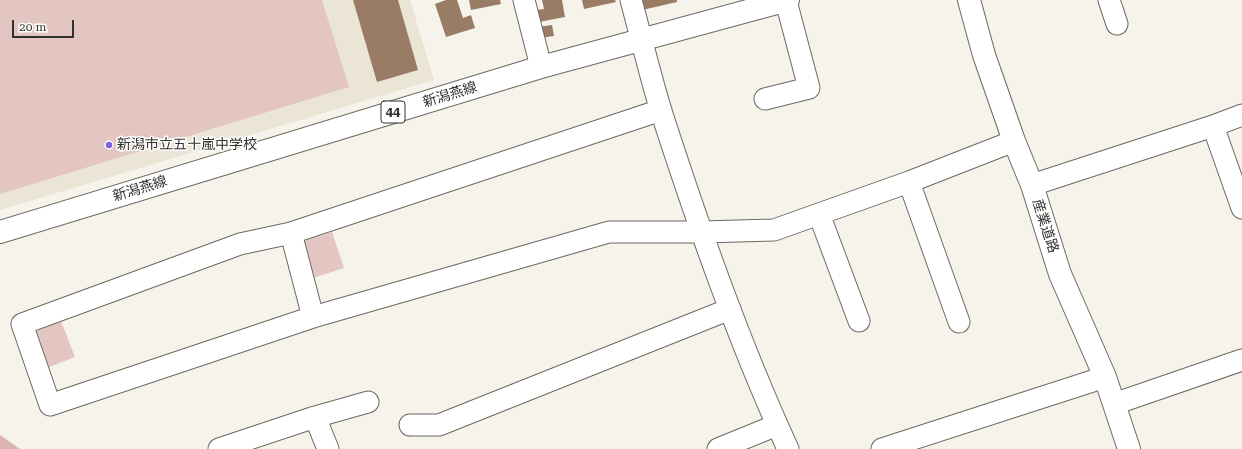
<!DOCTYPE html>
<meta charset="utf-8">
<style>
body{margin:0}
#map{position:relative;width:1242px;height:449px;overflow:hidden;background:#f6f3ea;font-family:"Roboto Serif",serif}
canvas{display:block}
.scale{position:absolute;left:12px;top:20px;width:62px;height:18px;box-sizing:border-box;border:2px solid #32312d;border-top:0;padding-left:5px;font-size:12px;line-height:14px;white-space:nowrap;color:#32312d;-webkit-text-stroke:3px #fff;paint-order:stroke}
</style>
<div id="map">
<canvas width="1242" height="449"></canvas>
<div class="scale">20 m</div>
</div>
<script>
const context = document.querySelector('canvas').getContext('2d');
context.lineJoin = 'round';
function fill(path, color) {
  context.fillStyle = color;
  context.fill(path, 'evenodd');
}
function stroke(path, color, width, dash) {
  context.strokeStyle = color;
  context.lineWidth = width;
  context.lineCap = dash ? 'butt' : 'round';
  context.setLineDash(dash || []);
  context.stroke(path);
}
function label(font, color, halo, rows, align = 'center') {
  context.font = font + ' "Roboto Serif","Noto Sans JP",serif';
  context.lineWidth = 3;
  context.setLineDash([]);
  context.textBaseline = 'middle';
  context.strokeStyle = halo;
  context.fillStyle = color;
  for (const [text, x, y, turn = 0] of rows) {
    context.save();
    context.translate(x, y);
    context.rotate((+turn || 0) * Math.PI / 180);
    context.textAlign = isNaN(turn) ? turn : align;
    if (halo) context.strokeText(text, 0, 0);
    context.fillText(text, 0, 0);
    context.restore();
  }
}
const built = new Path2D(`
 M0,0H410L434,80L0,210Z`);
const green = new Path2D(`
 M0,0H322L349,87L0,194Z
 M332,232L344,268L307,280L301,242Z
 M61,321L75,357L44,369L33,340L37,331Z`);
const forest = new Path2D(`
 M0,435L20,449H0Z`);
const building = new Path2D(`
 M353,0H398L418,70L377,82Z
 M446,0H457L463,18L471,15L475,28L446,37L435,4Z
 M469,0H500L501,4L471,10Z
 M542,0H562L565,17L539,22L537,10L544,9Z
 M582,0H615L616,2L584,9Z
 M640,0H677V2L642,10Z
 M552,25L554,36L540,38L538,27Z`);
const street = new Path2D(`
 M524,0L541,67
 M631,0C641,37 650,75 661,111C698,225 738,340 788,449
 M1109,0L1117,24
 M765,99L809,88L786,1
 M1213,126L1242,208
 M909,182L959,322
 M1032,185L1213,126L1242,115
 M819,214L859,321
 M291,233L661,110
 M313,317L291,233L240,244L22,324L50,405L313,317L609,232H702L774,230L909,182L1014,141
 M1114,404L1242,360
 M315,417L328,449
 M410,425H439L730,309
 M219,449L315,417L368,402
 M718,449L777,425
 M882,449L1105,377`);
const secondary = new Path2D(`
 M969,0L984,55L1014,141L1032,185L1060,274L1105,377L1129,449`);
const primary = new Path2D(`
 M0,232L541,67L788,0`);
const markers = [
 [109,145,4,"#8061db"]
];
const shields = [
 [393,112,24]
];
const shieldNames = [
 ["44",393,112]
];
const streetNames = [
 ["新潟燕線",450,95,-17],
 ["新潟燕線",140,189,-17],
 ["産業道路",1045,226,72]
];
const poiNames = [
 ["新潟市立五十嵐中学校",117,145]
];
fill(built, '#ebe5d6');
fill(green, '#e3c6c2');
fill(forest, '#deb4ae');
fill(building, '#9a7c66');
stroke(street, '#6c6962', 23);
stroke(secondary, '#6c6962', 24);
stroke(primary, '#6c6962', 24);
stroke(street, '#fff', 21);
stroke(secondary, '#fff', 22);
stroke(primary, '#fff', 22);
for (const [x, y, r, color] of markers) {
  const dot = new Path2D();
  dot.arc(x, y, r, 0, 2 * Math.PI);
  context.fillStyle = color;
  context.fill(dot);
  stroke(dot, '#fff', 1.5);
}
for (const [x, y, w] of shields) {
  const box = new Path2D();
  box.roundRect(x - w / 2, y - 11, w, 22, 3);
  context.fillStyle = '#fff';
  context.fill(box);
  stroke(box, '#32312d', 1);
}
label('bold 13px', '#32312d', null, shieldNames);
label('14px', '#32312d', '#fff', streetNames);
label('14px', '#32312d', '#fff', poiNames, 'left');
</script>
